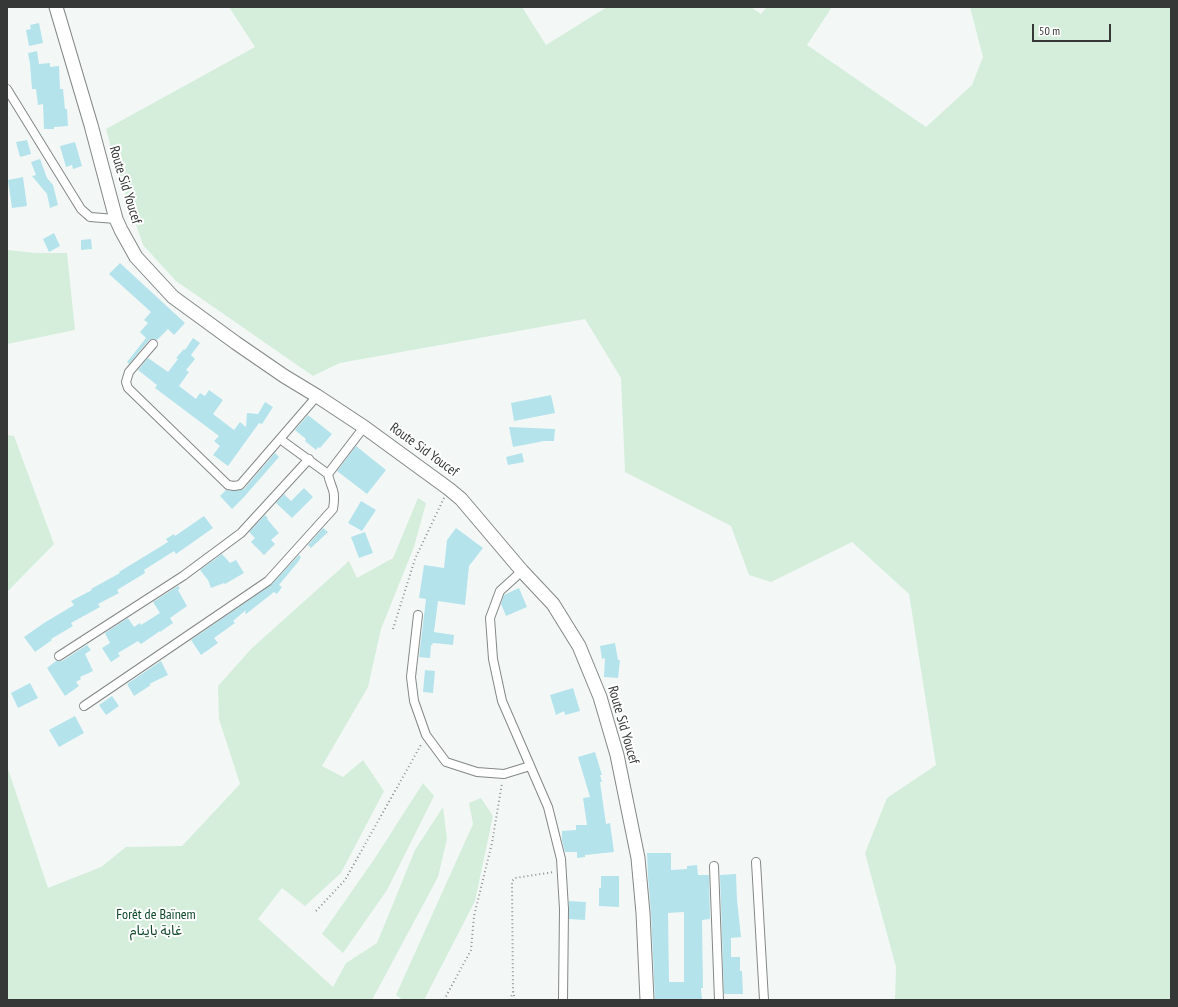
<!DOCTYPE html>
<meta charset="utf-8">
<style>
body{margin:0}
#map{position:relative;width:1178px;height:1007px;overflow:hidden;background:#f3f8f7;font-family:"PT Sans Narrow",sans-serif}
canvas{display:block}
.frame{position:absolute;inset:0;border:8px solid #363737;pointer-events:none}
.scale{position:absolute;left:1032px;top:24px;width:79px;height:18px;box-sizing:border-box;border:2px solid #363737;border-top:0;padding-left:5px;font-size:12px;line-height:14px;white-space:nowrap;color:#363737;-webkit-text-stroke:3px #fff;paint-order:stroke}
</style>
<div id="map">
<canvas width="1178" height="1007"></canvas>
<div class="frame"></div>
<div class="scale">50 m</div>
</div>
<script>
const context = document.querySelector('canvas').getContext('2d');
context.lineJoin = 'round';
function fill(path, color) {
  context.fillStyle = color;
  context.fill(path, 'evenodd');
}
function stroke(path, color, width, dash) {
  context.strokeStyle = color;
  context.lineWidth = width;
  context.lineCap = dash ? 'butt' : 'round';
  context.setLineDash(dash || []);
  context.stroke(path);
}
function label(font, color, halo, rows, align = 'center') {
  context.font = font + ' "PT Sans Narrow","Noto Sans Arabic",sans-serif';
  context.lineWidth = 4;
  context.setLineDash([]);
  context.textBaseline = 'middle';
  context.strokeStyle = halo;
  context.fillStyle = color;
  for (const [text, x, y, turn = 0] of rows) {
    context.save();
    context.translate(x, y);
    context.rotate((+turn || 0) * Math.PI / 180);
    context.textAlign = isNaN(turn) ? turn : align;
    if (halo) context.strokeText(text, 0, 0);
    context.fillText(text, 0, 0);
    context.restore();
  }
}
const green = new Path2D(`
 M229,7H522L546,45L607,7H751L761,14L767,7H832L807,45L926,127L972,85L983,57L970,7H1171V1000H895L896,967L865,853L887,798L936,765L909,594L852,542L771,582L749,575L731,526L625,472L621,378L585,319L340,363L313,376L176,281L143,245L116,166L106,129L255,47Z
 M7,250L36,253H67L75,330L7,344Z
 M7,435L14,436L54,544L7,592Z
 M418,498L426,503L414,547L381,629L368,687L322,766L343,777L363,760L384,791L341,873L305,906L282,888L258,919L333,987L346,963L377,943L415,850L443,807L447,839L438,877L372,1000H7V766L48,888L101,867L126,847L182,846L240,784L219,719L218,686L251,649L349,561L357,578L393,558Z
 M423,783L434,796L387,890L343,953L322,934L375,858Z
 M481,798L493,816L475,901L424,1000H403L396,995L473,824L469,803Z`);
const building = new Path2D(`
 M39,23L43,43L29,46L26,30L31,29L30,25Z
 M37,51L39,64L50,63V67L59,66L60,89H63L65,109H67L68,126L54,127V129H44L43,104L38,105L36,89H32L30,64L28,53Z
 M27,140L31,154L20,157L16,142Z
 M75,142L82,166L73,169L72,165L66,167L60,146Z
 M40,159L47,178L53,185L58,205L50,208L47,194L32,176L36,175L31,162Z
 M23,177L27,206L12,208L8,180Z
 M54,233L60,246L49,252L43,239Z
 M91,239L92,249L81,250V240Z
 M120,263L185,323L174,335L168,329L157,340L154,339L149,340L129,364L127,362L146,338L140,332L148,323L144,320L151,312L109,274Z
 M193,338L200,343L191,355L195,359L186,370L189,372L179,386L196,399L200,393L205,396L209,390L223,400L213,414L234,430L240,422L246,427L247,413L258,414L265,402L273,407L262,424L259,423L228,466L213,455L220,446L214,441L219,436L155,388L157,385L138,370L148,358L168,372L178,359L176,358L184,349L185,350Z
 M551,395L555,413L514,421L511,403Z
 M308,415L332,434L320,448L318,447L316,450L305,441L306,439L295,430Z
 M509,427L555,429L554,441H544L513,447Z
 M356,446L386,470L367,494L337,471Z
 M275,453L279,457L244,497L232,509L220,496L226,490L235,491L244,489Z
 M522,453L524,462L508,465L506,457Z
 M304,488L313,497L292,518L276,503L284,494L291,501Z
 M361,501L376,510L362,531L348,523Z
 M265,515L268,518L267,519L279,533L271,540L275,544L264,555L251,542L255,538L249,532Z
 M204,516L213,528L176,554L174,551L144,570L145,573L117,590L119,593L98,604L100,607L71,623L73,626L51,639L52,640L35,652L24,637L44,623L74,605L71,601L92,590L91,589L120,573L119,572L168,542L166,539L174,534L175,536Z
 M323,528L328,532L311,548L308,545Z
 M456,528L483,548L469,566L465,605L438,601L434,632L454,635L453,645L433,643L432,645H431L430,658L419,657L426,599L419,598L424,565L444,568L447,540Z
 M365,532L373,553L359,558L351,537Z
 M222,554L230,563L236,560L244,573L225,584L224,583L211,588L208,580L200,570Z
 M299,555L301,557L298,562L279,585L282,587L277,594L274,592L246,614L245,613L246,610L233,621L235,623L214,638L218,643L201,655L191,640L271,585Z
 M178,586L180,588L178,590L187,606L170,618L173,623L160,632V631L141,644L138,641L118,653L120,656L111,662L102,648L110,643L105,633L128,618L134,627L140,623L141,625L160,613L153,602Z
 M519,588L527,607L506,616L501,604L504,595Z
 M615,643L618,660H620L618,678L604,677L605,658L602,659L600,646Z
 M87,645L91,650L85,654L93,671L80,677L81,679L76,682L79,686L65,696L47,668L56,661H62Z
 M161,661L168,675L149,684L151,685L134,696L127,684Z
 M425,670L435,671L433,693L423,692Z
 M30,683L38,698L18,708L11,693Z
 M573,688L580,711L565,715L564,711L556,715L550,695Z
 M112,696L119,706L106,715L99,705Z
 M75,716L84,733L59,747L49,730Z
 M595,752L602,775H600L602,782H600L606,824L610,823L614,852L585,855V857L577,858V852H565L562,840V831L576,830V825H587L583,798L590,797L578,757Z
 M647,853H671V870L687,869V866L697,865L698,875H709L710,919L702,920L703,988H701L702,1000H655L651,913L648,877ZM684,912V982H669L668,913Z
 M736,874L737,900L741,937L731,938V957H740V971H742L743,994H724L720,875Z
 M601,876H619V907L599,906V888H601Z
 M569,901L586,902L585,920L569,919Z`);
const path = new Path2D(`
 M393,629L415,559L444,498
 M316,911L345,880L422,743
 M444,1000L471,950L474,916L492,843L502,783
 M510,1000L513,992
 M515,1000L513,991L512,881L515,878L554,872`);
const street = new Path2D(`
 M7,89L81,209L90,217L116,219
 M153,344L129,372L126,382L128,388L228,485L234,486L240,485L317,396
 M280,439L328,474
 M522,571L500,591L490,618L493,659L502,701L548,807L561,859L564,909L563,1000
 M418,615L411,677L414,701L426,735L446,762L477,772L504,774L530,766
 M59,656L183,576L241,533L309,459
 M84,706L268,581L333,509C334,503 335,496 333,490C331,484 329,480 328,474L364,427
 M756,862L764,1000
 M714,866L719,1000`);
const primary = new Path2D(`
 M56,7L91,125L116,219L121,230L136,257L173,297L236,343L284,376L317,396L364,427L449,489L461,499L522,571L553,604L579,646L600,697L617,755L638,858L643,913L647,1000`);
const streetNames = [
 ["Route Sid Youcef",125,185,73],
 ["Route Sid Youcef",424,450,36],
 ["Route Sid Youcef",623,725,74]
];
const parkNames = [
 ["Forêt de Baïnem",156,915],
 ["غابة باينام",156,931]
];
fill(green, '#d4eedb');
fill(building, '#b4e3ec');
stroke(street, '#838786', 10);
stroke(primary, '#838786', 15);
stroke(path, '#8d9090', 2, [1, 3]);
stroke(street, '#fff', 8);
stroke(primary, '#fff', 13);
label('14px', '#363737', '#fff', streetNames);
label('14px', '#0c4626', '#fff', parkNames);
</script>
